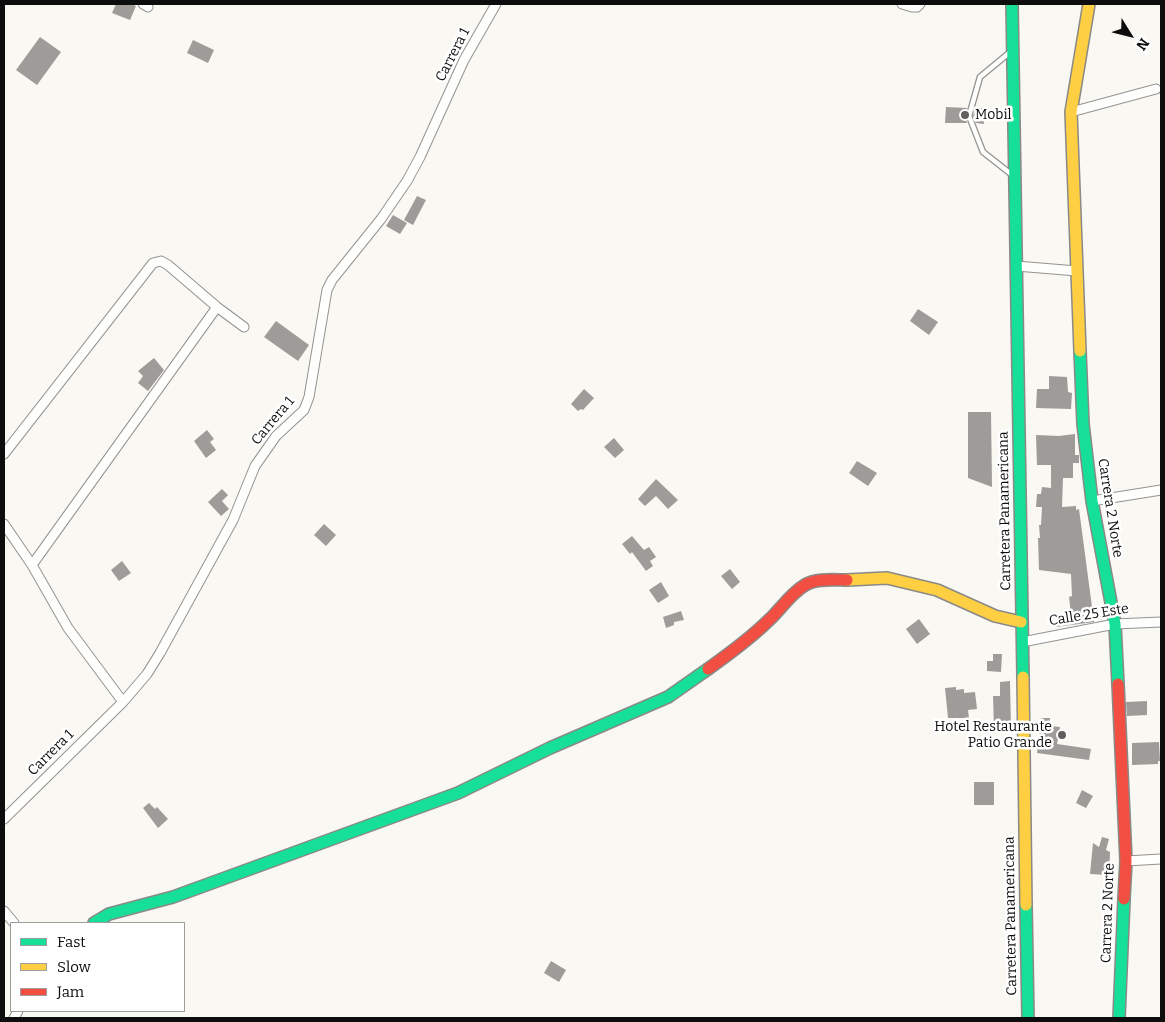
<!DOCTYPE html>
<style>
body{margin:0}
#map{position:relative;width:1165px;height:1022px;overflow:hidden;background:#faf8f2;font-family:Bitter,serif}
canvas{display:block}
.frame{position:absolute;inset:0;border:5px solid #0d0d0d;pointer-events:none}
.legend{position:absolute;left:10px;top:922px;width:175px;height:90px;box-sizing:border-box;background:#fff;border:1px solid #9e9e9e;margin:0;padding:6px 9px;list-style:none;font-size:15px;color:#0d0d0d}
.legend li{display:flex;align-items:center;gap:10px;height:25px}
.legend b{width:25px;border:1px solid #9e9e9e}
.north{position:absolute;left:1105px;top:10px;width:50px;height:50px;-webkit-text-stroke:4px #fff;paint-order:stroke;rotate:126deg;font-size:14px;font-weight:700;line-height:20px;text-align:center;color:#0d0d0d}
.north::after{content:'';display:block;margin:auto;width:18px;height:22px;background:#0d0d0d;clip-path:polygon(50% 0,100% 100%,50% 72%,0 100%)}
</style>
<div id="map">
<canvas width="1165" height="1022"></canvas>
<div class="frame"></div>
<ul class="legend">
<li><b style="height:6px;background:#16e098"></b>Fast</li>
<li><b style="height:6px;background:#ffcf43"></b>Slow</li>
<li><b style="height:6px;background:#f24e42"></b>Jam</li>
</ul>
<div class="north">N</div>
</div>
<script>
const context = document.querySelector('canvas').getContext('2d');
context.lineJoin = 'round';
function fill(path, color) {
  context.fillStyle = color;
  context.fill(path, 'evenodd');
}
function stroke(path, color, width, dash) {
  context.strokeStyle = color;
  context.lineWidth = width;
  context.lineCap = dash ? 'butt' : 'round';
  context.setLineDash(dash || []);
  context.stroke(path);
}
function label(font, color, halo, rows, align = 'center') {
  context.font = font + ' Bitter,serif';
  context.lineWidth = 5;
  context.setLineDash([]);
  context.textBaseline = 'middle';
  context.strokeStyle = halo;
  context.fillStyle = color;
  for (const [text, x, y, turn = 0] of rows) {
    context.save();
    context.translate(x, y);
    context.rotate((+turn || 0) * Math.PI / 180);
    context.textAlign = isNaN(turn) ? turn : align;
    if (halo) context.strokeText(text, 0, 0);
    context.fillText(text, 0, 0);
    context.restore();
  }
}
const building = new Path2D(`
 M116,4H131L136,6L130,20L112,13Z
 M40,37L61,52L37,85L16,70Z
 M193,40L214,50L208,63L187,53Z
 M946,107L967,108L965,116L967,123H945Z
 M976,108H985L984,124L976,123L973,116Z
 M417,196L426,200L413,225L404,220Z
 M393,215L407,223L400,234L386,226Z
 M918,309L938,322L929,335L910,321Z
 M276,321L309,345L298,361L264,337Z
 M154,358L164,370L148,391L138,383L143,376L138,371Z
 M1049,376L1067,377L1068,392L1072,393L1071,409L1036,408L1037,389H1049Z
 M584,389L594,398L583,410L581,409L578,411L571,404Z
 M968,412H991L992,487L968,478Z
 M207,430L214,439L210,442L216,450L206,458L194,441Z
 M1075,434V455H1079V463H1073V478H1063L1062,507L1076,506V510L1079,509L1094,622L1056,627V617L1071,615L1069,597L1072,596L1071,574L1039,570L1038,538H1040L1039,525H1041L1042,507H1036L1037,494H1041L1042,487L1051,488V465H1037L1036,435L1059,436Z
 M614,438L624,450L615,458L604,447Z
 M857,461L877,473L868,486L849,473Z
 M656,479L678,500L668,509L656,496L645,506L638,499Z
 M222,489L228,495L222,501L229,509L221,516L208,502Z
 M324,524L336,535L326,546L314,535Z
 M632,536L644,550L649,547L656,557L650,561L653,566L646,571L632,552L630,554L622,544Z
 M122,561L131,573L119,581L111,570Z
 M730,569L740,582L732,589L721,576Z
 M661,582L669,596L658,603L649,590Z
 M681,611L684,620L674,622V625L666,628L663,617Z
 M919,619L930,634L917,644L906,629Z
 M993,654H1002L1001,672L987,671V661H993Z
 M1010,681L1011,729H994L993,696H1000V682Z
 M956,687V690L964,689V693L975,692L977,709L968,710L969,718H948L945,688Z
 M1147,701V715L1127,716L1126,702Z
 M1041,718H1050V726L1060,727L1057,744L1091,749L1089,760L1037,753Z
 M1159,742L1160,761H1158V764L1132,765V743Z
 M974,782H994V805H974Z
 M1082,790L1093,796L1086,808L1076,803Z
 M149,803L155,809L157,807L168,819L158,828L143,808Z
 M1102,837L1109,839L1106,850L1110,852L1109,875L1090,874L1093,843L1099,847Z
 M551,961L566,970L559,982L544,973Z`);
const lane = new Path2D(`
 M1009,53L980,77L969,116L983,152L1011,174`);
const street = new Path2D(`
 M143,4L148,7
 M902,4L912,7H917L920,4
 M1071,112L1156,89
 M1016,266L1077,271
 M4,454L153,263L161,261L168,265L217,307L244,327
 M1092,501L1161,490
 M4,524L32,565L68,628L123,702
 M32,565L217,307
 M1022,642L1115,624L1161,622
 M4,819L123,702L147,674L160,653L233,520L255,466L276,436L304,410L309,397L327,290L332,280L381,219L407,181L420,157L464,60L496,4
 M1126,861L1161,859
 M4,911L14,923
 M14,1018L18,1011`);
const fast = new Path2D(`
 M1012,4L1023,677
 M1080,351L1083,424L1092,501L1115,624L1118,684
 M1026,905L1028,1018
 M94,923L109,914L173,897L458,793L550,748L668,697L708,669
 M1119,1018L1124,899`);
const slow = new Path2D(`
 M1080,351L1071,112L1089,4
 M847,580L887,578L937,590L995,616L1021,622
 M1023,677L1026,905`);
const jam = new Path2D(`
 M708,669C729,654 751,638 769,620C781,609 790,594 805,585C816,578 834,580 847,580
 M1118,684L1126,861L1124,899`);
const markers = [
 [965,115,5,"#605f5d"],
 [1062,735,5,"#605f5d"]
];
const streetNames = [
 ["Carrera 1",453,55,-63],
 ["Carrera 1",273,421,-50],
 ["Carrera 2 Norte",1110,508,81],
 ["Carretera Panamericana",1005,511,-91],
 ["Calle 25 Este",1089,615,-9],
 ["Carrera 1",51,753,-45],
 ["Carrera 2 Norte",1108,913,-88],
 ["Carretera Panamericana",1011,916,-91]
];
const poiNames = [
 ["Mobil",975,115],
 ["Hotel Restaurante",1052,727,"right"],
 ["Patio Grande",1052,743,"right"]
];
fill(building, '#9e9b98');
stroke(lane, '#949390', 7);
stroke(street, '#949390', 11);
stroke(fast, '#8a8987', 14);
stroke(slow, '#8a8987', 14);
stroke(jam, '#8a8987', 14);
stroke(lane, '#fefefd', 4.5);
stroke(street, '#fefefd', 9);
stroke(fast, '#16e098', 11);
stroke(slow, '#ffcf43', 11);
stroke(jam, '#f24e42', 11);
for (const [x, y, r, color] of markers) {
  const dot = new Path2D();
  dot.arc(x, y, r, 0, 2 * Math.PI);
  context.fillStyle = color;
  context.fill(dot);
  stroke(dot, '#fff', 2);
}
label('14px', '#0d0d0d', '#fff', streetNames);
label('14px', '#0d0d0d', '#fff', poiNames, 'left');
</script>
